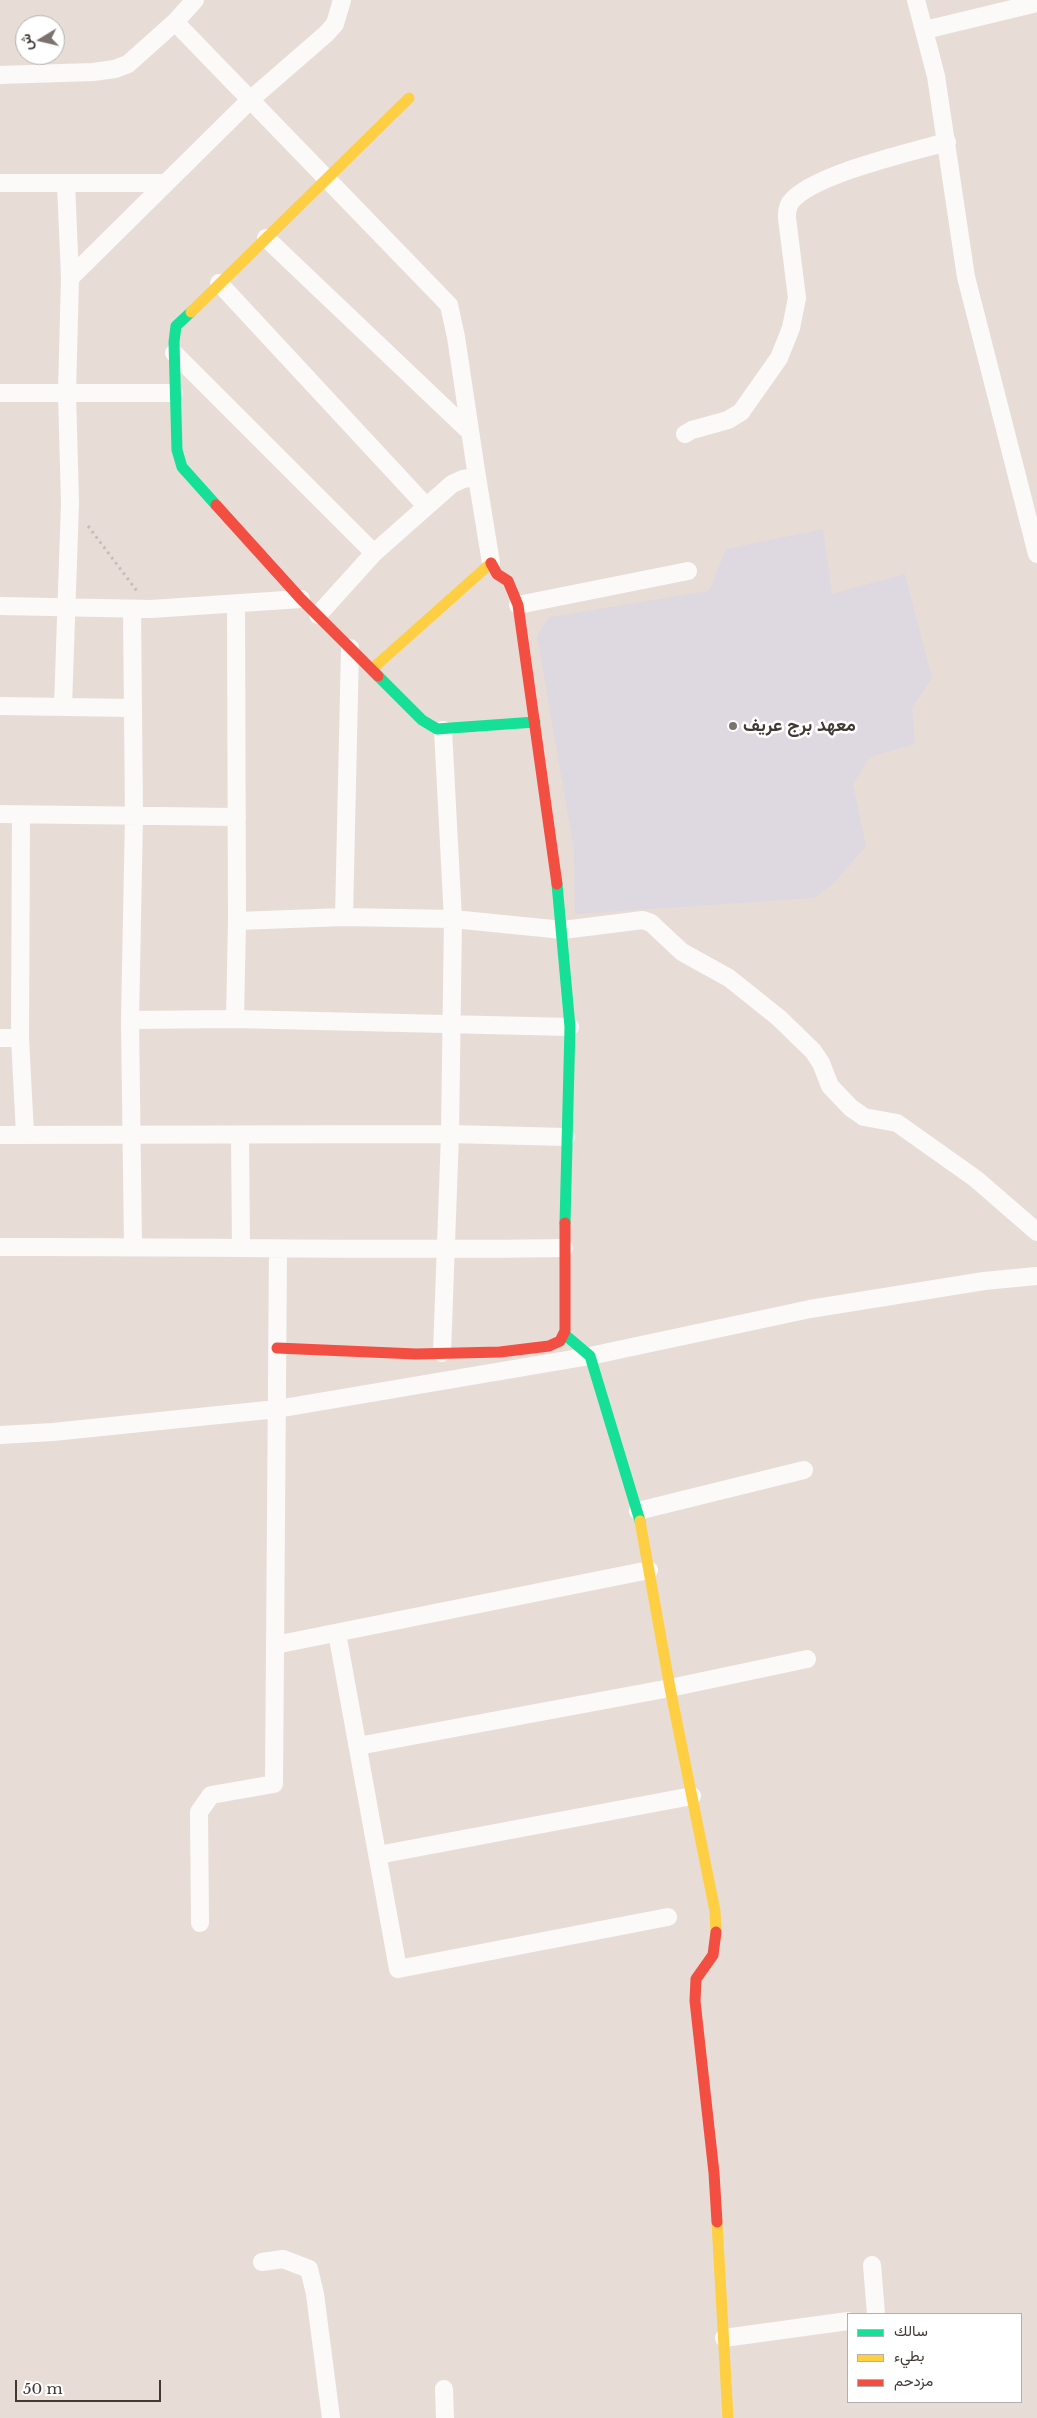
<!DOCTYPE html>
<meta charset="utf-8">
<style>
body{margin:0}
#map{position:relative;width:1037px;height:2418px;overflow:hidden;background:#e7ddd6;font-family:"Libre Baskerville",Vazirmatn,serif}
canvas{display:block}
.legend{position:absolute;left:847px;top:2313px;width:175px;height:90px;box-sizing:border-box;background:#fff;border:1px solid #b3b0ae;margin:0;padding:6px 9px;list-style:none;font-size:15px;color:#403934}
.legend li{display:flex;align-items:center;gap:10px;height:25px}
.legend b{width:25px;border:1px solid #b3b0ae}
.north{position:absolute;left:15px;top:15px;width:50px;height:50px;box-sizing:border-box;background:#fff;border:1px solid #b3b0ae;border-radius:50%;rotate:261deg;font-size:14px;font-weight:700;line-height:20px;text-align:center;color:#403934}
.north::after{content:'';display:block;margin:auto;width:18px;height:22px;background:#7a726d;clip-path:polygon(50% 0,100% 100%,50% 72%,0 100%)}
.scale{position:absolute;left:15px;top:2380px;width:146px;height:22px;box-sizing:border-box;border:2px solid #403934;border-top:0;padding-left:6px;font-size:15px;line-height:18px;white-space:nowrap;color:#403934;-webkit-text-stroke:4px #fff;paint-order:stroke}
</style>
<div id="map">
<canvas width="1037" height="2418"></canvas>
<ul class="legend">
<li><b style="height:6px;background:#16e098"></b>سالك</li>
<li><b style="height:6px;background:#ffcf43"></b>بطيء</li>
<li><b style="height:6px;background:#f24e42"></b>مزدحم</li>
</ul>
<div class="north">ش</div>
<div class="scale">50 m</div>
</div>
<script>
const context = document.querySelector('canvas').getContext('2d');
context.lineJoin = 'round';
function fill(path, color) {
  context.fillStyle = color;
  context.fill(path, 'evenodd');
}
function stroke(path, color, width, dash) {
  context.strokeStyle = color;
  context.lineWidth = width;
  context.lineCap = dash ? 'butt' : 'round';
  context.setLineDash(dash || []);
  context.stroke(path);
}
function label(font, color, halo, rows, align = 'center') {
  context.font = font + ' "Libre Baskerville",Vazirmatn,serif';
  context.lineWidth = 5;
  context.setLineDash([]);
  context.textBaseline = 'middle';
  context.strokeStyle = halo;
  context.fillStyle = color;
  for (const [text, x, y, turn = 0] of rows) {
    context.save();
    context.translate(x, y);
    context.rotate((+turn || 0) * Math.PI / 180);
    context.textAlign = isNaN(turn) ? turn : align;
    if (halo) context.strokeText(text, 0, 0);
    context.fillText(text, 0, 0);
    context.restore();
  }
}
const education = new Path2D(`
 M823,529L832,594L905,574L932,678L912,708L915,744L870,757L853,784L866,846L834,883L814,898L575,914L574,850L537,636L549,617L709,591L726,549Z`);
const path = new Path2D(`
 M88,526L137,591`);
const street = new Path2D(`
 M916,0L936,76L966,277L1037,554
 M175,22L449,305L456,337L477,477
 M925,30L1037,3
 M0,75L93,72L115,69L128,64L175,22L195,0
 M0,183H166
 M266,238L469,431
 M70,278L250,100L326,34L335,24L342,0
 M219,283L426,506
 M174,353L374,553
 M0,393H174
 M685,434L692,430L728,420L741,412L779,358L791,328L797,298L787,218C787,212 787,208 790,203C810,175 911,152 947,142
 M518,605L688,571
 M0,606L151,609L301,599
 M132,610L134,816L130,1020L133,1246
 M318,615L374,553L452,484L463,479L477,477L491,563
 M0,706L133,708
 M63,706L70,503L67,393L70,278L66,183
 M0,814L237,817
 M21,815L20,1038L25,1134
 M344,917L350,648
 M237,921L344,917L453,919L563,930L643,920L651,923L682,952L729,978L779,1018L813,1051L821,1063L830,1086L851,1108L864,1117L897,1123L976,1179L1037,1232
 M235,1019L237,921L236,604
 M130,1020L235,1019L570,1027
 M0,1038H20
 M0,1135L450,1134L566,1137
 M240,1135L241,1247
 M0,1247C188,1246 376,1251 564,1248
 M442,1353L450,1134L453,919L443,730
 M0,1435L53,1432L277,1409L590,1356L810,1309L984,1281L1037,1276
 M638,1511L804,1470
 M337,1633L398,1969L668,1917
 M275,1645L649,1570
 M358,1746L670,1688L807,1659
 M378,1855L692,1796
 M200,1923L199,1812L211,1795L274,1784L278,1249
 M262,2262L283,2259L309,2269L315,2294L331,2418
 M872,2265L876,2314
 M724,2338L848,2321
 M444,2389L445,2418`);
const fast = new Path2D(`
 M191,312L176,326L174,342L177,450L182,467L216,505
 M378,676L422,720L437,729L535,722
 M557,884L570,1027L565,1223
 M564,1334L590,1356L640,1521`);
const slow = new Path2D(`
 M191,312L409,98
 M372,669L491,563
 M640,1521L670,1688L715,1911L716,1932
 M717,2222L728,2418`);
const jam = new Path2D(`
 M216,505L301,599L378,676
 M491,563L497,574L508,581L518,605L557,884
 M277,1348L416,1354L500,1352L549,1346L560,1341L565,1331V1223
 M716,1932L713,1955L696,1979L695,2001L714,2173L717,2222`);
const markers = [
 [733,726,5,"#7a726d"]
];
const poiNames = [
 ["معهد برج عريف",743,726]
];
fill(education, '#ded8e0');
stroke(path, '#c3bebb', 3, [2.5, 4]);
stroke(street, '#fbfaf9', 18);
stroke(fast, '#16e098', 11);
stroke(slow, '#ffcf43', 11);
stroke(jam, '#f24e42', 11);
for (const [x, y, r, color] of markers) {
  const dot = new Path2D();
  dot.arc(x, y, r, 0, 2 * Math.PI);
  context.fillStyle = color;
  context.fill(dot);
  stroke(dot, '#fff', 2);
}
label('bold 18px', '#403934', '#fff', poiNames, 'left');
</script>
